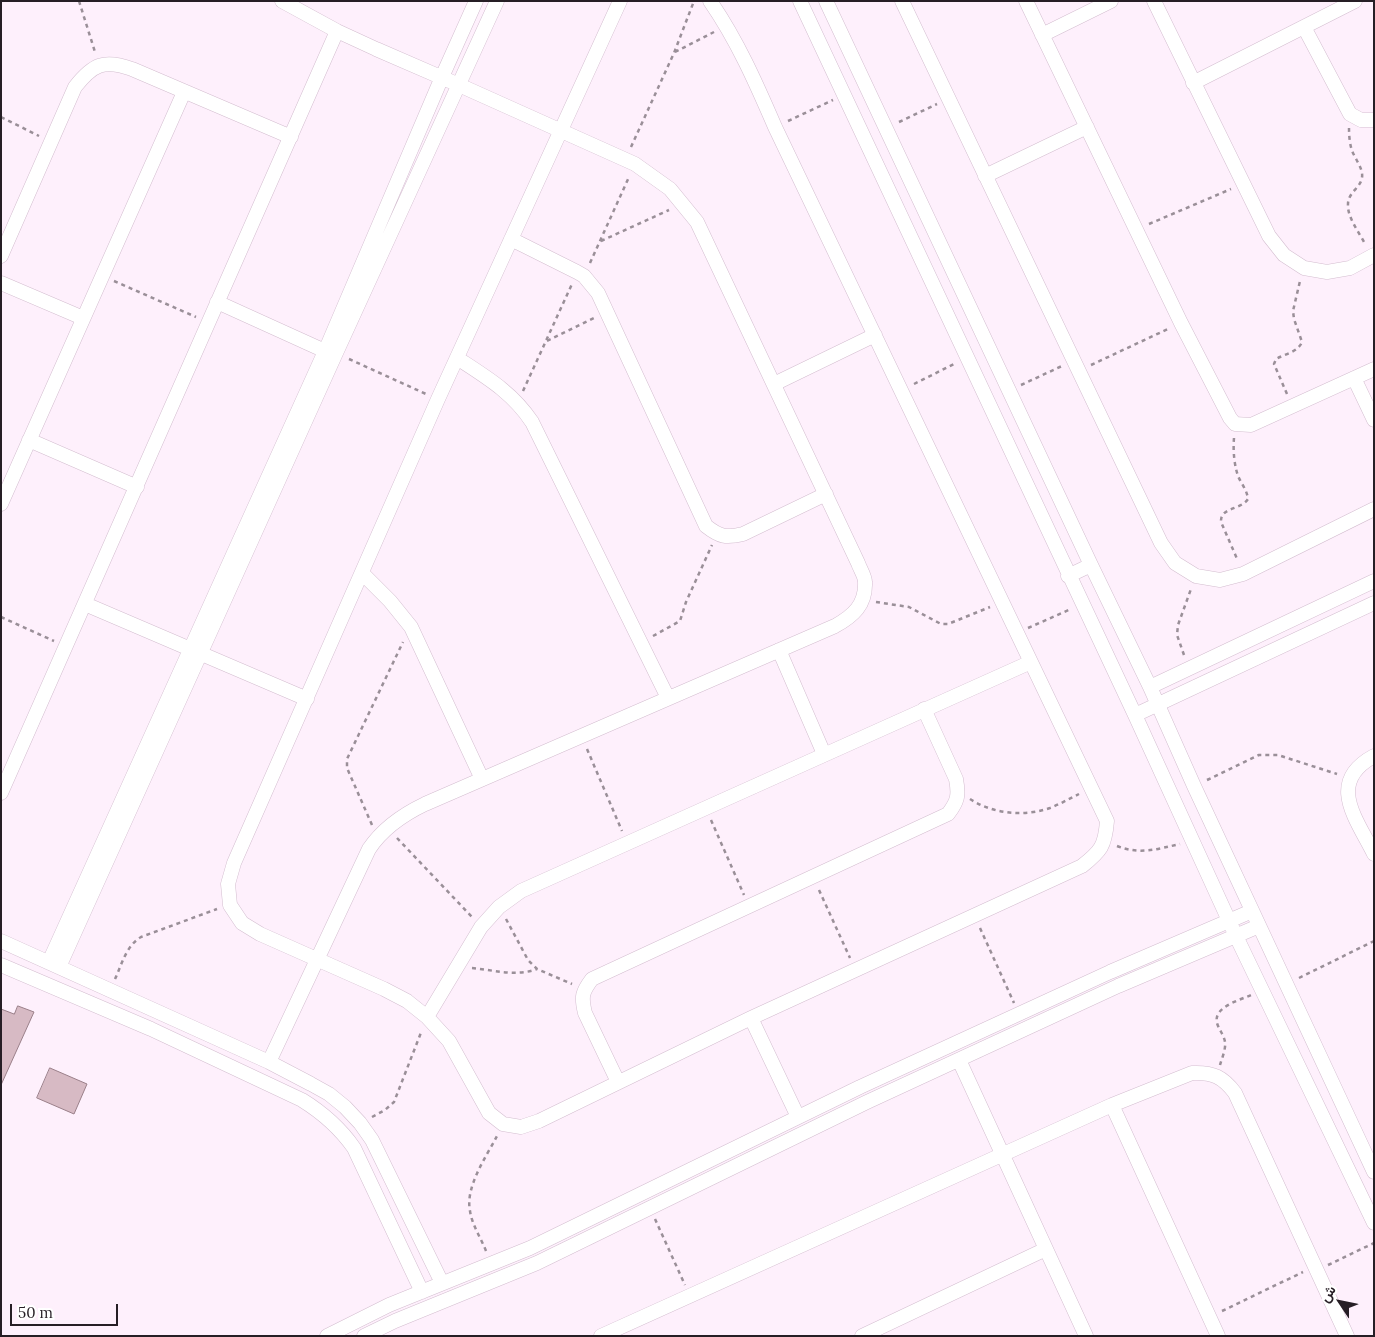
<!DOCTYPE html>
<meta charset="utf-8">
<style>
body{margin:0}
#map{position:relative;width:1375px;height:1337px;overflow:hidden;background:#fef0fc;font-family:Lora,Vazirmatn,serif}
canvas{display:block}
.frame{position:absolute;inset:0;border:2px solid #261e25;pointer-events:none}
.north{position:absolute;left:1315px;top:1277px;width:50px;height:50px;-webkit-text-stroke:4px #fff;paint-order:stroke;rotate:304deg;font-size:14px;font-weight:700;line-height:20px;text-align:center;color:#261e25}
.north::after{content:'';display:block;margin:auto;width:18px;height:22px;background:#261e25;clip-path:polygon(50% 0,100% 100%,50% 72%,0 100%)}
.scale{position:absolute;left:10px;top:1304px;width:108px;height:22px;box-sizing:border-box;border:2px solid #261e25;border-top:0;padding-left:6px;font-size:15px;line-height:18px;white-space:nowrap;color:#261e25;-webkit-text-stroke:4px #fff;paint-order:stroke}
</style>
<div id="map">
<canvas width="1375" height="1337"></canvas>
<div class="frame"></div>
<div class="north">ش</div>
<div class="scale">50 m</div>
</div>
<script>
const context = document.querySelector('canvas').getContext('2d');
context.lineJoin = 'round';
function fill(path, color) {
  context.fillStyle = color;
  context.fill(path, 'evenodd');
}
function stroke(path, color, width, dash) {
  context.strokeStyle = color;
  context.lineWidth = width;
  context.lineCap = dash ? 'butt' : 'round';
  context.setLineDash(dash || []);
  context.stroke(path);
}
const building = new Path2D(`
 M18,1006L34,1012L1,1085V1009L14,1014Z
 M50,1068L87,1084L74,1114L37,1098Z`);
const path = new Path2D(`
 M79,1L95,52
 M675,52L714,32
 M1,117L39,136
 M788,121L833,100
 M899,122L937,104
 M1349,128C1349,137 1350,148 1354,155C1357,161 1361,167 1362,173C1364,187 1348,191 1348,204C1347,217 1359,232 1365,244
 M631,147L674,53L694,1
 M1149,224L1231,189
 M601,241L669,210
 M590,263L629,177
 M114,281L196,317
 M547,341L594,318
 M349,359L426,394
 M1091,365L1170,328
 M914,384L956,363
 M1021,385L1062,366
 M523,391L572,284
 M1287,394L1274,364L1276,359C1285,354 1298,352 1302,342L1294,319L1293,311L1300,281
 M1234,438C1233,450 1234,464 1238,476C1241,483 1247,490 1248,499C1241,510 1220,507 1221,522L1238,561
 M876,602L909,607L941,624H948L990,607
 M1,617L54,641
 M1028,628L1071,609
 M653,636L680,621L686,602L712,545
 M1184,655L1177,635L1178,625L1191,589
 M587,749L622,831
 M1207,780L1259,755H1278L1337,774
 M970,799C993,814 1024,817 1050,808C1060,804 1069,799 1079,794
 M711,820L744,895
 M372,825L347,768V759L403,642
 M397,838L472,917
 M1117,846C1140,855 1157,849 1180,844
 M819,890L850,958
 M506,919L528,960L537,969L572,984
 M980,928L1014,1003
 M472,968C494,970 516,977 537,969
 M1299,978L1374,941
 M115,979C122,964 126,946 141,937L217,909
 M1220,1065C1222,1058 1226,1049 1225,1042C1224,1035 1219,1030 1217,1023C1213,1007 1240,1000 1251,995
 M372,1117L385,1110L394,1102L422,1030
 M655,1219L685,1285
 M486,1251C481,1238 472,1225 470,1211C465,1187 486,1157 497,1136
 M1328,1265L1374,1243
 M1222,1311L1303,1272`);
const street = new Path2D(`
 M620,1L438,399L234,863L228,884L230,905L242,923L260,934L384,989L407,1001L427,1017L449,1041L489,1113L503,1124L521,1127L539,1121L751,1018L1082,866C1101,851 1105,846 1107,821L775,127C756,83 737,40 710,1
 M800,1L1135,715L1236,936L1374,1223
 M826,1L1091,565L1150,687L1194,786L1374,1172
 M902,1L1161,543L1175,563L1196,576L1220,580L1243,574L1374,509
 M1026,1L1181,323L1230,418L1235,424L1251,425L1374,369
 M1154,1L1269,236L1284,255L1304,268L1327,272L1350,268L1374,255
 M1304,27L1350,114L1361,120H1374
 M1042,35L1111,1
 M1193,83L1355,1
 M985,176L1087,127
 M511,239L577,272L584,276L598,293L706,526C720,537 726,538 743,534L826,494
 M1,256L75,87C93,64 104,59 132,69L291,137
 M1,283L83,318
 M217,302L325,351
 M457,358C486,377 512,392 532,422L668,698
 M1354,378L1374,420
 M774,384L875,335
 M29,440L137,487
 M1,504L184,92
 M362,573L390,601L411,627L482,779
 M1068,576L1091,565
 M85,604L307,699
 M779,650L824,754
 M1150,687L1374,581
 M1135,715L1374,603
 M1374,756C1326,782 1356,818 1374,854
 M1,793L337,31
 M1,941L269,1062L311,1084L329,1094L345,1107L360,1123L372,1140L442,1283
 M49,962L326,349L442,77L476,1
 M1,965L151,1029L302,1100C323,1113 340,1128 354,1148L422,1292
 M59,967L336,353L497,1
 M427,1017L481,927L499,907L521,891L1031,662
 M751,1018L798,1117
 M959,1060L1086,1336
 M269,1062L369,849C383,828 402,815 425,804L835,626C853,616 866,605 865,582C865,576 860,569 858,563L697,222L670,189L635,164L459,85L376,49L337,31L282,1
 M618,1082L585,1013C581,997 582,992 592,979L948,814C958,801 959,795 956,779L924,709
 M1112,1105L1218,1336
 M327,1336L389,1305L530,1248L860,1087L1110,972L1252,911
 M364,1336L395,1321L537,1263L867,1102L1118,986L1259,926
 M601,1336L1112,1105L1192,1073C1213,1072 1223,1077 1235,1093L1347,1336
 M862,1336L1046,1249`);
fill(building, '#d7bac4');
stroke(building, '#9a7f89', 1);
stroke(street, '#d3bdcf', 15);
stroke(path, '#9a8f98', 2.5, [4, 4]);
stroke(street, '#fff', 14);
</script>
